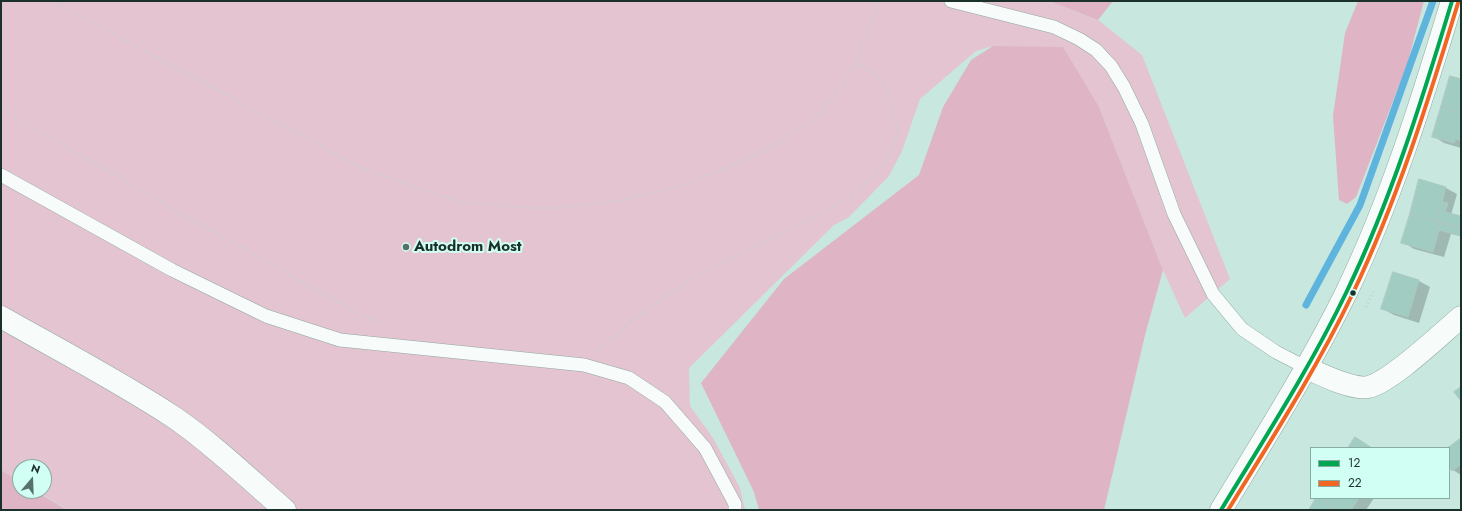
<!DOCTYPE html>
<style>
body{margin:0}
#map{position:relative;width:1462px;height:511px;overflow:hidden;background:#c7e7df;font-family:Jost,sans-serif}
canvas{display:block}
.frame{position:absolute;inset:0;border:2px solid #19302b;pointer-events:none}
.legend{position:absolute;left:1310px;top:447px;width:140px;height:52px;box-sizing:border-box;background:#d1fff3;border:1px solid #87aca3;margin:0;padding:5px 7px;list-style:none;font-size:12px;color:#19302b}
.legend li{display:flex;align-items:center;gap:8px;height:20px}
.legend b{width:20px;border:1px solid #87aca3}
.north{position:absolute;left:12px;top:459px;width:40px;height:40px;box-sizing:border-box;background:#d1fff3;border:1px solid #87aca3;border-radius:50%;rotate:19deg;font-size:11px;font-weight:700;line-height:16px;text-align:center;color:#19302b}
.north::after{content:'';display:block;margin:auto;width:14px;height:18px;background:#56706a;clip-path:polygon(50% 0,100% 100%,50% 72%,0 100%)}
</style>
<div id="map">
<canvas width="1462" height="511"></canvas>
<div class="frame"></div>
<ul class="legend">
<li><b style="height:5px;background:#00a651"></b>12</li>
<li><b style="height:5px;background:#f26522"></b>22</li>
</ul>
<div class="north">N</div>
</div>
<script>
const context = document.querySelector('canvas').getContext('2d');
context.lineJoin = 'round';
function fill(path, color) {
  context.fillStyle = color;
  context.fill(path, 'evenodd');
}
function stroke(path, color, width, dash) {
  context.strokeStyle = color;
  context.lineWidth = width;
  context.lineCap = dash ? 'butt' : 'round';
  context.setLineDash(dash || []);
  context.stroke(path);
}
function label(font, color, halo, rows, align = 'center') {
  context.font = font + ' Jost,sans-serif';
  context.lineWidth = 4;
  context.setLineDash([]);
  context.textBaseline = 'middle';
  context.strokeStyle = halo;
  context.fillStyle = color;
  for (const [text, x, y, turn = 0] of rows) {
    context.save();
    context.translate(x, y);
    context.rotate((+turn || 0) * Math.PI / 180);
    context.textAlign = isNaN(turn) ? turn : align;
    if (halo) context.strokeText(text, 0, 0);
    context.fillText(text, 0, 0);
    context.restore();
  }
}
const green = new Path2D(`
 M1,1H1049L1098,20L1142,55L1230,279L1185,318L1163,270L1099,107L993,46L976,51L920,99L902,151L889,176L849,217L834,225L689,368L690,406L713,438L740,488L745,510H68L36,491H44V467H20V482L1,471Z`);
const forest = new Path2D(`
 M1049,1H1113L1098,20Z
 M1358,1H1424L1407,65L1356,197L1347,204L1339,200L1333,116L1345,33Z
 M993,46L1063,47L1099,107L1163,270L1145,335L1104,510H759L754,492L701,383L784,279L919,175L943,107L971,60Z
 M1,470L20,482V491H35L67,510H1Z`);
const shadow = new Path2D(`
 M1461,80V148L1444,143L1433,136Z
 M1420,180L1446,188L1457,194L1451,215L1461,217V236L1451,234L1444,257L1414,249L1403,242Z
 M1419,281L1430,287L1419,323L1394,315L1383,309Z
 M1461,439V475L1453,470Z
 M1318,498H1374L1366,510H1310Z`);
const stream = new Path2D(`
 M1306,305L1360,205L1433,1`);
const building = new Path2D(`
 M1450,76L1461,79V113L1441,107Z
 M1441,107L1461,113V141L1456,139L1454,143L1432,137Z
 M1419,179L1446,187L1437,221L1410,214Z
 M1442,202L1448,203L1445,212L1461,216V228L1437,221Z
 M1410,214L1441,223L1433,252L1401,243Z
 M1441,223L1461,228V236L1439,230Z
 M1393,272L1419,280L1408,317L1381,309Z
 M1461,387V401L1454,392Z
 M1355,437L1372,448H1348Z
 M1461,438V464L1452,471L1449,467L1448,448Z
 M1316,498H1319L1339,510H1309Z
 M1319,498H1359L1351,510H1339Z`);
const path = new Path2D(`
 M53,1L358,166L414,187L462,202L544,209L617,201L688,184L758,154L809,123L834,97L857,62L879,1
 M1,109L177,211L361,315L387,326
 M1366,307L1373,292
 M598,351C635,315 676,288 721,263C770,236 873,202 893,147C894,142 897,137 897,132C897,127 895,122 894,117C889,86 882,81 857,62`);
const lane = new Path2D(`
 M951,1L1054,27L1079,39L1096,50L1111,66L1124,87L1142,124L1174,214L1213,294L1242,329L1276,352L1307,368
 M1,175L172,270L266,316L340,340L584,365L629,378L665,402L705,448L735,504V510`);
const street = new Path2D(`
 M1,317C59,350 119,381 175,418C214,445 249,479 285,510
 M1307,368C1322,375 1352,390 1368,387C1390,383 1442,333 1461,317`);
const secondary = new Path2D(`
 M1221,510C1264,439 1309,368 1346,293C1391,200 1422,100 1452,1`);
const bus1 = new Path2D(`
 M1221,510C1264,439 1310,368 1346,293C1391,200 1422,100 1452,1`);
const bus2 = new Path2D(`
 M1228,510C1271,440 1316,370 1352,295C1397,201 1428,102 1458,3`);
const markers = [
 [406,247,4,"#56706a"],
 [1353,293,3.5,"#19302b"]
];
const poiNames = [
 ["Autodrom Most",414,247]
];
fill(green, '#e4c4d0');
fill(forest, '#dfb5c5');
fill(shadow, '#0003');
stroke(stream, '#5eb4dc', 7);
fill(building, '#a0ccc2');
stroke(building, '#aec7c1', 1);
stroke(lane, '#8fa7a1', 14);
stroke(street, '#8fa7a1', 23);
stroke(secondary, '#8fa7a1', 23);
stroke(path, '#c6cfcd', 2.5, [1, 3]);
stroke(lane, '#f7fbfa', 13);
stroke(street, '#f7fbfa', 22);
stroke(secondary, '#f7fbfa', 22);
stroke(bus1, '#00a651', 4);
stroke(bus2, '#f26522', 4);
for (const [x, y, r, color] of markers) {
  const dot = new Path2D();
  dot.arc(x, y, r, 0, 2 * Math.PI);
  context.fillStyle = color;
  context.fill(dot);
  stroke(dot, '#d1fff3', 1.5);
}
label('bold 15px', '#19302b', '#d1fff3', poiNames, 'left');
</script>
